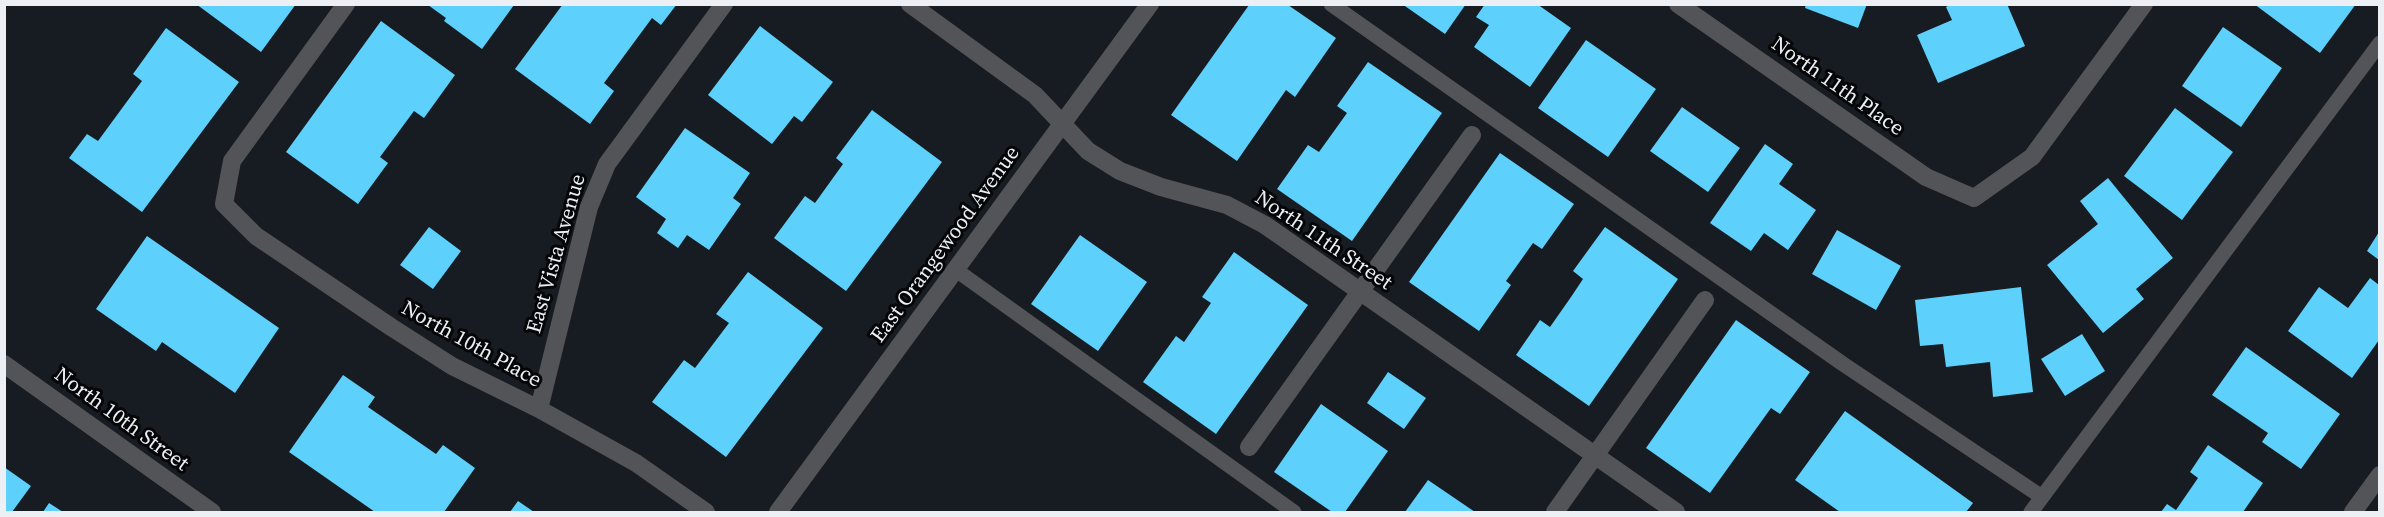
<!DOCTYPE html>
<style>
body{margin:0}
#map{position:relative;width:2384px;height:517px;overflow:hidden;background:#161c21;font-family:"Source Serif 4",serif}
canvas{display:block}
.frame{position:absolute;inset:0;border:6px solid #ecf0f4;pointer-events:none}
</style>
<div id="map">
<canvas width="2384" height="517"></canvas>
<div class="frame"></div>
</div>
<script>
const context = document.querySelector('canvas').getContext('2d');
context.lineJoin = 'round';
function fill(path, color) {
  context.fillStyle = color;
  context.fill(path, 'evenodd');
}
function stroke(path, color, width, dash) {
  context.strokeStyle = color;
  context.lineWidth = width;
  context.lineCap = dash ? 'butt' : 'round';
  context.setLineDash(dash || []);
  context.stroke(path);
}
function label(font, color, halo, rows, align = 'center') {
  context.font = font + ' "Source Serif 4",serif';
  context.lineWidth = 6;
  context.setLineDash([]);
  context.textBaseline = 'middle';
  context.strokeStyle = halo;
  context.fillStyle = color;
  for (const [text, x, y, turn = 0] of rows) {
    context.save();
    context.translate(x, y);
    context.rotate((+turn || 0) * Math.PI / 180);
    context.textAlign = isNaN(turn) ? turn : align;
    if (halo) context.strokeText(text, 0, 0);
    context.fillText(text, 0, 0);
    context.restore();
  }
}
const building = new Path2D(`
 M196,4H296L261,52Z
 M563,4H677L661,25L652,18L604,83L614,91L590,124L515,69Z
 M1402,4H1466L1445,34Z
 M1485,4H1537L1571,28L1530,87L1474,47L1489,25L1476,17Z
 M1806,4H1867L1858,28L1805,8Z
 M1951,4H2007L2025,46L1938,83L1917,35L1952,20L1946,7Z
 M2254,4H2356L2320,53Z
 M428,5H514L482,49L444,21L446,18Z
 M1249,5H1288L1336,38L1295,97L1286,90L1237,161L1171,115Z
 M381,21L455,75L424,118L414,111L380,157L388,163L358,204L286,152Z
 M760,26L833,82L802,122L794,116L772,144L708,95Z
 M2223,27L2282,68L2241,127L2182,86Z
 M166,28L239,82L142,212L69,158L87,134L98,141L142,81L133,74Z
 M1586,40L1656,89L1608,157L1538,108Z
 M1368,62L1442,113L1352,241L1277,189L1308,145L1319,152L1347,113L1337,106Z
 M1682,107L1740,148L1708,192L1650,151Z
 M2175,108L2233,152L2182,220L2124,176Z
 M872,110L942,162L846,291L774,238L805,196L815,203L843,164L836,158Z
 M685,128L750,173L733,198L741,204L709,250L687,235L678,248L657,233L666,219L636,197Z
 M1765,144L1793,164L1779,184L1816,210L1788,250L1764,233L1751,251L1710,223Z
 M1500,153L1574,204L1542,249L1533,243L1506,281L1511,285L1479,331L1409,282Z
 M2108,178L2173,258L2136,289L2144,299L2103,333L2047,265L2098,224L2080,201Z
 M429,227L461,251L433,289L400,265Z
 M1605,227L1678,279L1589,406L1516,355L1540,320L1550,327L1571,297L1583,279L1573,271Z
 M1837,230L1901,266L1876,310L1812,274Z
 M2379,232V260L2367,251Z
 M1080,235L1147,282L1098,351L1031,304Z
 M147,236L279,328L235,393L162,342L156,351L96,309Z
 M1234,252L1308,305L1216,434L1143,382L1176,336L1184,342L1211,303L1202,297Z
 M748,272L823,328L726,457L652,402L684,360L695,368L729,323L716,314Z
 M2370,278L2379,285V340L2352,378L2288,331L2319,287L2348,308Z
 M2021,287L2033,392L1993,397L1990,362L1946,367L1943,344L1920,346L1915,300Z
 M1736,320L1810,372L1780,414L1771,408L1710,493L1646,448Z
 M2082,334L2105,371L2065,396L2041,359Z
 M2246,347L2340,414L2301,469L2262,442L2268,433L2212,395Z
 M1388,372L1426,398L1404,429L1367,403Z
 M343,375L375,397L368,407L436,454L443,445L475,468L444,512H375L289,452Z
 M1321,404L1388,451L1345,512H1332L1274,472Z
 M1845,411L1973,503L1966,512H1840L1795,480Z
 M2208,445L2263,483L2243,512H2161L2167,504L2176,510L2198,478L2190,472Z
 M4,467L31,486L12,512H4Z
 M1428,480L1475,512H1405Z
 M518,501L534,512H510Z
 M49,503L63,512H43Z`);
const lane = new Path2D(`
 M1331,4L1843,364L2042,497
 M956,270L1294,512
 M2031,512L2380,43`);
const street = new Path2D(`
 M346,4L232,161L224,204L256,236L391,327L452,366L539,409L636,463L706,512
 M910,4L1035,95L1088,151L1120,171L1161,187L1227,205L1265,225L1676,512
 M1678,4L1926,177L1974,198L2032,157L2144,4
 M4,364L212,512
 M539,409L589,207L607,164L724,4
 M1249,447L1472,135
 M778,512L1150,4
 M1555,512L1705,300
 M2353,512L2380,475`);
const streetNames = [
 ["North 11th Place",1837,87,35],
 ["North 11th Street",1323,241,34],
 ["East Orangewood Avenue",946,245,-54],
 ["East Vista Avenue",557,254,-74],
 ["North 10th Place",471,345,29],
 ["North 10th Street",121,420,36]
];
fill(building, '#5dd0fb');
stroke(lane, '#535458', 15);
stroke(street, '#535458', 18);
label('21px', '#ecf0f4', '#050608', streetNames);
</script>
